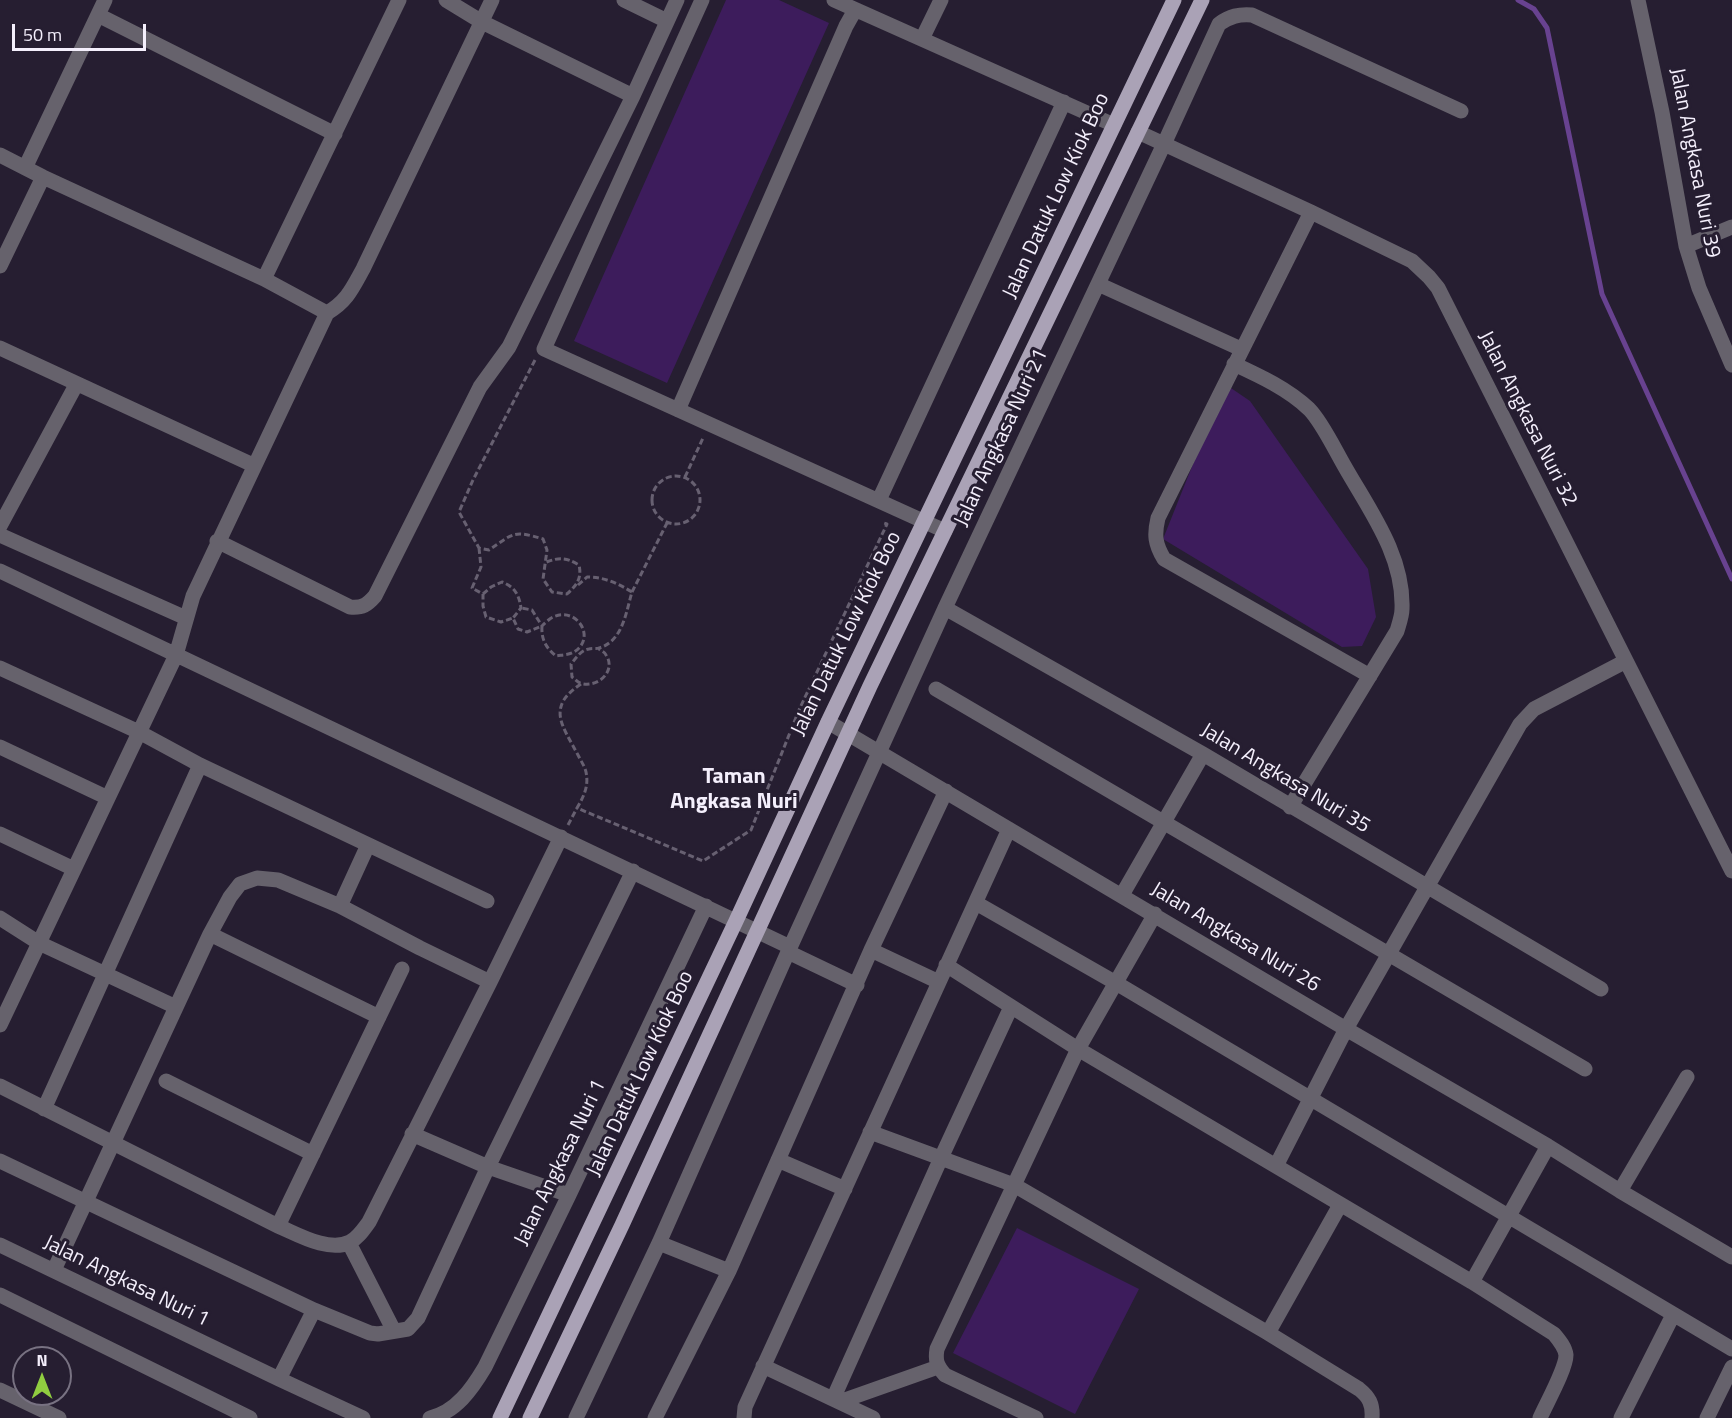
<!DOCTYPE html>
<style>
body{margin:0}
#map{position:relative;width:1732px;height:1418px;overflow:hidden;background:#261e31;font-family:"Titillium Web",sans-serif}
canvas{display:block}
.north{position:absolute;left:12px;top:1346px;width:60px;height:60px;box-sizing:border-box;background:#261e31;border:2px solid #787282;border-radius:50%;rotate:0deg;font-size:16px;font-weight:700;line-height:24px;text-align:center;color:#f4effc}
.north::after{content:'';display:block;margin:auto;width:21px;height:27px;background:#90cd40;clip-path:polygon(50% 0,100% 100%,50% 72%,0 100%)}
.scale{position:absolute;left:12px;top:24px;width:134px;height:27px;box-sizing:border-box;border:3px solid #f4effc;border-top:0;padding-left:8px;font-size:18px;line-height:21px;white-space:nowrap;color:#f4effc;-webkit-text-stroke:4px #261e31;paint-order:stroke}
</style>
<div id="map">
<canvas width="1732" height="1418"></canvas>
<div class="north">N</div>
<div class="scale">50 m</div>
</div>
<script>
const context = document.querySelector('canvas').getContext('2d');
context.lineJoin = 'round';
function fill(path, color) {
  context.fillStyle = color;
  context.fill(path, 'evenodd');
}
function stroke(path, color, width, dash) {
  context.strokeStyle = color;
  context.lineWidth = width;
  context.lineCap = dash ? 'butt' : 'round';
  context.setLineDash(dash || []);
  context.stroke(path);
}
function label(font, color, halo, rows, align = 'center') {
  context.font = font + ' "Titillium Web",sans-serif';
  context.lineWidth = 6;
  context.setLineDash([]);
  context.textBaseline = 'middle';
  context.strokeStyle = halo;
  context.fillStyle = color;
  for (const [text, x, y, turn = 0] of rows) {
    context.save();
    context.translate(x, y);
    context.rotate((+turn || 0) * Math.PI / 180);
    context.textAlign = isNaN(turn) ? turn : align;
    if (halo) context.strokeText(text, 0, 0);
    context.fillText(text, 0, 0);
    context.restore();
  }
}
const green = new Path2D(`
 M726,0H779L829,23L667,383L574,341Z
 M1225,384L1250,401L1368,569L1376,617L1362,646L1342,647L1163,539Z
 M1017,1228L1139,1289L1075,1414L953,1353Z`);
const stream = new Path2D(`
 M1518,0L1534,9L1547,28L1602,294L1732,579`);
const path = new Path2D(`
 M535,360L473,480L459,512L479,548L489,550C514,533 513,530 543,539L547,550L543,579L552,592L567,594C577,585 582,578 579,565C565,557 559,557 544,563
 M652 500a24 24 0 1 1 48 0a24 24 0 1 1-48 0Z
 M685,477L703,438
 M479,548L481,567L472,588L483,594V606L486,617L501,622L513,618L518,629L527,632L542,626C541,639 546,648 556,656C562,655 569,655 574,652C597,638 577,606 553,617C549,619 545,623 542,626L532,610L521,608
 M578,585L587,577C604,577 617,583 632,592C626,612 623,641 599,648C597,649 592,648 589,649C581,650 576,658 571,664L572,677C575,679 577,682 580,683C597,689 617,671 606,655C605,652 601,651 599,649
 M632,592L667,523
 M483,594L491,587L502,582C515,587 519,595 521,608L513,618
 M581,684C546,707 562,725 578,755C581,761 585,767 586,772C589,786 584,796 577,808L703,861L751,830L799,710L887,524L884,523
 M568,825L577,808`);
const minor = new Path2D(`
 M446,0L482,22L633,96
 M624,0L667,21
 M702,0L544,349L945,531
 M834,0L1114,125
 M1638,0L1662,112L1686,246L1699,288L1732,365
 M98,15L335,134
 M922,39L941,0
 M1138,132L1311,212L1412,261L1429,277L1438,288L1732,871
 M0,155L43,177L264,279L327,313
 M25,168L105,0
 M1311,212L1158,518C1154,535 1155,544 1164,559L1370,676
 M1686,246L1732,227
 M0,266L43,177
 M264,279L399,0
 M1098,284L1241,349
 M0,348L253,465
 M1234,364C1260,376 1288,389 1309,409C1322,422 1335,450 1345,467C1370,511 1404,556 1402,609C1402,616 1399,624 1397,631L1290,807
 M678,410L846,26L855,10
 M879,500L1064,102
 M0,526L76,385
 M0,535L186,618
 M217,541L350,607C363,608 367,605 375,596L480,387L509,347L633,96L677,0
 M0,571L790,947
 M945,608L1203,754L1601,989
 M0,668L139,732L200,765L487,901
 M936,689L1585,1069
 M828,722L1346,1029L1548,1146L1620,1191L1732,1257
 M0,747L108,798
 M0,834L74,869
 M1122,895L1203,754
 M976,903L1116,983L1732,1349
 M340,906L368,845
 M0,918L39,943L176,1007
 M210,934L379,1017
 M871,950L939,982
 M788,952L857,985
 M946,965L1078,1049L1472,1282L1554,1334C1559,1340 1565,1347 1566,1355C1566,1369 1546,1404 1540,1418
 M0,1025L176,655L193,596L327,313C347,301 352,289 363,269L492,0
 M166,1081L313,1154
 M0,1086L278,1226C297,1234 329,1253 350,1242C358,1238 363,1230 369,1222L490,982L561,837
 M44,1109L200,765
 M870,1132L1014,1185L1268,1333L1359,1389C1369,1397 1373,1404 1372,1418
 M412,1134L488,1167L569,1195
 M778,1160L845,1189
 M0,1161L314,1310L370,1333L378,1334L408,1329L418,1318L488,1167L633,871
 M1276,1166L1346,1029L1520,724L1534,709L1626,661
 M1620,1191L1687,1077
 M278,1226L402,969
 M349,1243L394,1331
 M659,1243L729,1271
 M0,1245L279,1379L363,1418
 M54,1270L210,934L230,897L240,884L257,878L278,880L340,906L420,948L490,982
 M1472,1282L1548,1146
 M0,1295L250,1418
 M1268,1333L1340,1205
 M763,1366L873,1418
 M279,1379L314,1310
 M0,1390L59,1418
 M833,1399L941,1158L1011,1007
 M839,1402L938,1367
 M430,1418C456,1412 472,1389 485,1367L569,1195L706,906
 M576,1418L659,1243L788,952L945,608L1164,144L1219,24C1230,16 1239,14 1252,15L1461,111
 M655,1418L729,1271L871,950L946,791
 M744,1418L745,1407L1009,829
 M1036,1418L945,1375C937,1366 935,1361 937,1349L1078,1049L1155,914
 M1621,1418L1673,1315
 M1707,1418L1732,1367`);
const major = new Path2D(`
 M500,1418L736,921L828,722L1174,0
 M530,1418L622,1225L870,686L1202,0`);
const streetNames = [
 ["Jalan Angkasa Nuri 39",1694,163,79],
 ["Jalan Datuk Low Kiok Boo",1057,196,-65],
 ["Jalan Angkasa Nuri 32",1527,419,63],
 ["Jalan Angkasa Nuri 21",1002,438,-65],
 ["Jalan Datuk Low Kiok Boo",847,634,-64],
 ["Jalan Angkasa Nuri 35",1285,779,31],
 ["Jalan Angkasa Nuri 26",1235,938,31],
 ["Jalan Datuk Low Kiok Boo",641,1074,-65],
 ["Jalan Angkasa Nuri 1",561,1163,-64],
 ["Jalan Angkasa Nuri 1",126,1282,26]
];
const neighbourhoodNames = [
 ["Taman",734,778],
 ["Angkasa Nuri",734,803]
];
fill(green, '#3d1c5c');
stroke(stream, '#684290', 5);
stroke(path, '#676071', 3, [6, 3]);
stroke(minor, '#66626c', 15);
stroke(major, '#aaa2b6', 15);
label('21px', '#f4effc', '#261e31', streetNames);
label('bold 22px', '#f4effc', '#261e31', neighbourhoodNames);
</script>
